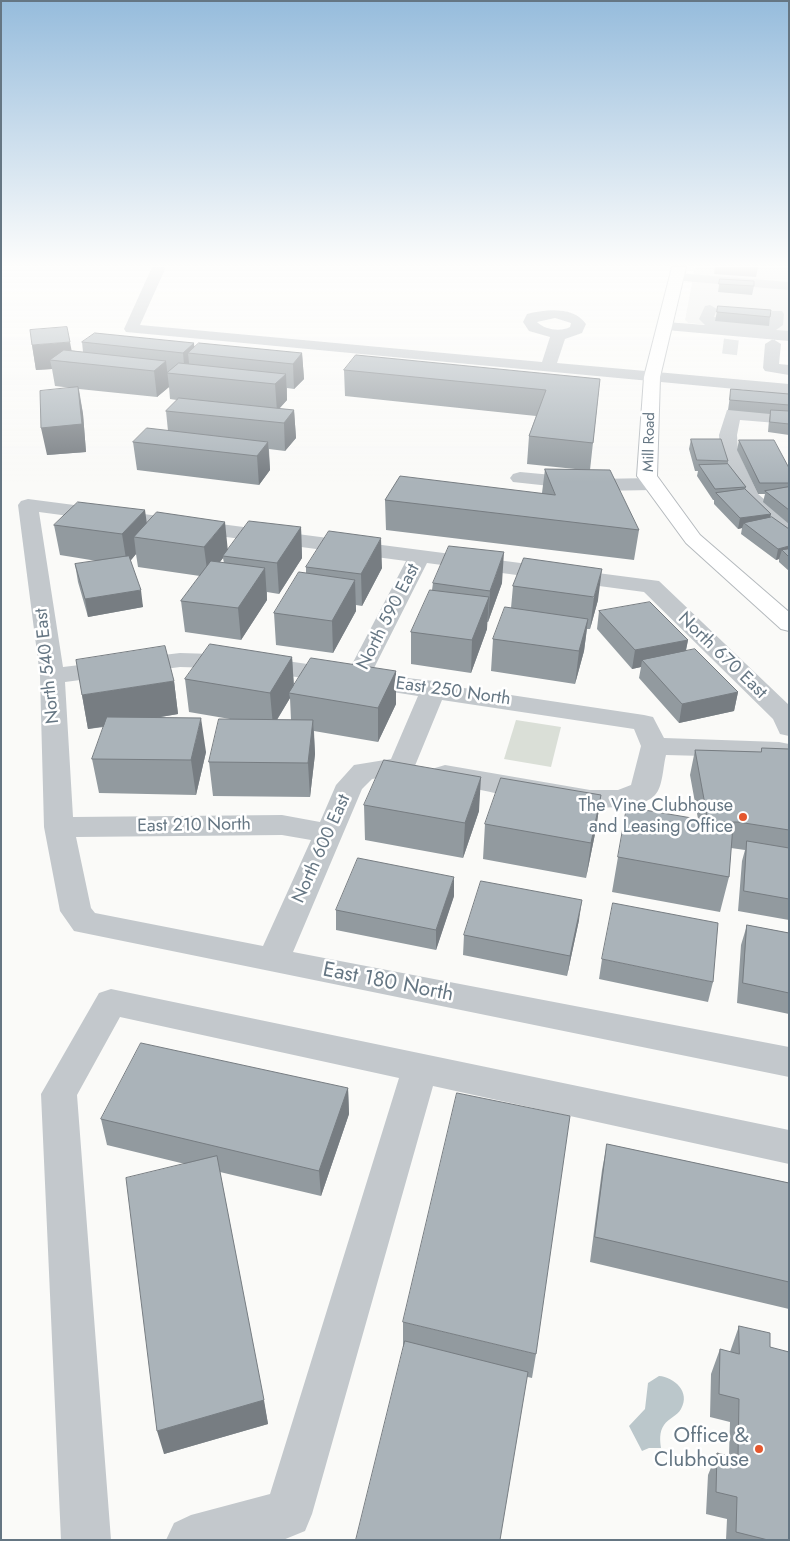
<!DOCTYPE html>
<style>
body{margin:0}
#map{position:relative;width:790px;height:1541px;overflow:hidden;background:#fafaf8;font-family:Jost,sans-serif}
canvas{display:block}
.frame{position:absolute;inset:0;border:2px solid #657683;pointer-events:none}
</style>
<div id="map">
<canvas width="790" height="1541"></canvas>
<div class="frame"></div>
</div>
<script>
const context = document.querySelector('canvas').getContext('2d');
context.lineJoin = 'round';
function fill(path, color) {
  context.fillStyle = color;
  context.fill(path, 'evenodd');
}
function stroke(path, color, width, dash) {
  context.strokeStyle = color;
  context.lineWidth = width;
  context.lineCap = dash ? 'butt' : 'round';
  context.setLineDash(dash || []);
  context.stroke(path);
}
function label(font, color, halo, rows, align = 'center') {
  context.font = font + ' Jost,sans-serif';
  context.lineWidth = 5;
  context.setLineDash([]);
  context.textBaseline = 'middle';
  context.strokeStyle = halo;
  context.fillStyle = color;
  for (const [text, x, y, turn = 0] of rows) {
    context.save();
    context.translate(x, y);
    context.rotate((+turn || 0) * Math.PI / 180);
    context.textAlign = isNaN(turn) ? turn : align;
    if (halo) context.strokeText(text, 0, 0);
    context.fillText(text, 0, 0);
    context.restore();
  }
}
const built = new Path2D(`
 M695,267H789V333L688,323L685,320Z`);
const green = new Path2D(`
 M516,720L561,727L551,767L504,759Z`);
const water = new Path2D(`
 M659,1376C674,1377 691,1392 681,1409C677,1416 669,1418 664,1425C659,1432 660,1441 661,1448H649L642,1451L629,1426L645,1409L648,1383Z`);
const minorTunnel = new Path2D(`
 M723,346L739,348`);
const minor = new Path2D(`
 M152,267H166L140,325L542,362L550,337L529,331L523,322L527,314C545,309 574,306 586,324L582,333L565,339L557,363L789,384V394L126,332L124,329ZM555,318L571,323L570,327C561,332 545,330 537,322Z
 M677,273L789,282V290L672,280L670,277L672,274Z
 M710,305L717,309L714,317L767,323L772,311H782L784,314L783,325L776,330L789,331V341L666,330L659,326L666,322L705,325L699,319L705,306Z
 M773,339L781,344L779,364L789,365V375L765,371L763,368L765,344Z
 M733,409L789,414V424L740,420L737,435L738,451L758,494L789,520V537L782,535L739,497L720,451L719,435L727,410Z
 M520,472L596,479L653,478L660,480L663,484L660,488L653,490L596,491L513,482L510,478L513,474Z
 M28,499L659,581L789,705V736L780,734L773,719L644,592L427,563L371,674L434,681L444,685L644,715L653,717L664,738L779,742L789,744V756L779,758L666,755C663,766 663,787 655,795C626,826 486,790 445,783L435,780L431,774L435,768L445,765L590,790H618L631,785L641,746L634,729L442,700L412,773L372,779L362,789L293,952L789,1047V1077L74,931L60,911L44,827L40,676L18,505L21,501ZM39,512L406,561L349,670L245,655L180,653L63,667ZM180,667L245,669L418,696L391,759L354,765L336,785L320,822L282,815L73,817L65,682ZM282,835L311,840L263,946L95,913L91,908L76,837Z
 M111,989L789,1130V1164L433,1086L312,1514L305,1531L283,1540H166L174,1523L191,1515L270,1494L399,1078L120,1017L77,1095L111,1540H61L41,1094L99,993Z`);
const major = new Path2D(`
 M672,267H686L660,377L657,476L700,535L789,612V631L781,629L686,543L637,476L644,377Z`);
const wall = new Path2D(`
 M715,267H758L756,277L714,274Z
 M720,279L754,286L752,295L718,292Z
 M718,306L770,317L769,326L715,321Z
 M82,342L194,343V348L302,353L304,379L294,389L287,388V400L279,409L294,410L296,438L285,451L269,449L270,470L259,485L137,470L133,442L168,431L166,411L177,400L170,399L169,387L157,397L79,389L83,414L86,452L47,455L72,388L55,386L52,369L36,370L32,345L83,352Z
 M344,370L600,379L590,470L639,530L634,560L386,530L385,500L542,493L545,469H575L527,464L529,436L536,416L345,396Z
 M731,389L789,394V435L768,432L769,420L770,414L728,410Z
 M691,439L728,461V464L746,487L745,490L771,514L770,517L789,529V571L779,562V559L776,560L741,534L742,528L738,529L714,504V500H713L697,476L698,471H695L689,449Z
 M739,440L789,468V524L763,502L765,494H758L737,450Z
 M147,523L228,549L301,527L302,558L279,594L267,592V600L241,640L185,632L181,601L200,576L138,567L136,554L130,561L143,607L88,617L78,582L75,564L97,561L60,555L54,525ZM223,558L224,563L220,562Z
 M524,558L598,600L590,629H587L584,651L575,684L491,671L493,639L511,608L513,586Z
 M306,567L382,568L362,606L356,605V611L333,653L276,645L274,613L306,573Z
 M433,583H502L488,622H487V629L471,673L411,664V632L432,590Z
 M599,611L688,640L686,651L738,692L734,711L679,723L639,678L641,667L632,669L597,629Z
 M292,657L294,686L396,671V704L378,742L314,731L315,754L310,797L213,796L209,762L230,719L189,712L185,679ZM290,698L291,720H277Z
 M174,681L178,714L161,717L206,752L196,795L99,793L92,759L104,727L88,729L82,695Z
 M789,749V920L738,911L742,861L745,850L731,848L729,877L720,912L612,892L618,857L698,819L690,775L695,750L761,752Z
 M601,795L596,829L586,878L483,859L485,824Z
 M364,805L479,811L463,858L365,840Z
 M454,896L436,950L336,930V910Z
 M579,920L567,976L463,955L464,935Z
 M747,925L789,933V1014L737,1003L741,945Z
 M602,959L713,982L708,1002L599,979Z
 M348,1088L349,1114L321,1196L220,1172L268,1424L164,1454L185,1164L107,1145L101,1119Z
 M607,1144L789,1183V1309L590,1262L602,1170Z
 M403,1322L536,1354L532,1378L403,1347Z
 M739,1326L770,1347L789,1540H726L727,1519L706,1514L708,1475L717,1453L729,1456L730,1422L710,1417L711,1374L720,1349L730,1352Z`);
const shadedWall = new Path2D(`
 M70,342L74,363L50,360L52,369L36,370L32,345Z
 M194,343L195,354L188,353L190,373L185,375L183,353Z
 M302,353L304,379L294,389L293,364Z
 M166,361L169,387L157,397L154,371Z
 M286,374L287,400L277,411L275,384Z
 M78,387L83,414L86,452L47,455L41,428Z
 M294,410L296,438L285,451L284,423Z
 M268,442L270,470L259,485L257,456Z
 M145,510L149,539L134,537L136,554L127,565L122,534Z
 M771,514L768,525L744,523L742,528L738,529L740,518Z
 M225,522L228,552L223,556V558L208,577L204,547Z
 M301,527L302,558L279,594L277,563Z
 M381,538L382,568L362,606L361,574Z
 M789,546V557L782,550L779,559L776,560L778,549Z
 M504,552L502,583L488,622L490,591Z
 M265,568L267,600L241,640L238,608Z
 M602,569L598,600L590,629L594,597Z
 M355,580L356,611L333,653L332,621Z
 M141,590L143,607L88,617L85,599Z
 M489,597L487,629L471,673L472,640Z
 M588,619L584,651L575,684L579,651Z
 M688,640L684,658L642,660L641,667L632,669L635,650Z
 M292,657L294,690L289,693L290,698L273,726L270,693Z
 M396,671V704L378,742V708Z
 M174,681L178,714L88,729L82,695Z
 M738,692L734,711L679,723L682,704Z
 M201,718L206,752L196,795L191,760Z
 M313,720L315,754L310,797L308,763Z
 M481,777L479,811L463,858L465,823Z
 M601,795L596,829L586,878L591,843Z
 M454,877V896L436,950V930Z
 M582,900L579,920L567,976L570,956Z
 M348,1088L349,1114L321,1196L319,1171Z
 M264,1400L268,1424L164,1454L157,1431Z`);
const building = new Path2D(`
 M720,279L754,281V286L719,284Z
 M718,306L771,310L770,317L717,312Z
 M67,327L70,342L32,345L30,330Z
 M95,333L194,343L183,353L82,342Z
 M199,343L302,353L293,364L188,353Z
 M64,350L166,361L154,371L50,360Z
 M356,355L600,379L593,443L529,436L546,390L344,370Z
 M179,363L286,374L275,384L167,373Z
 M78,387L82,424L41,428L40,391Z
 M731,389L789,394V405L730,400Z
 M179,398L294,410L284,423L166,411Z
 M771,410L789,411V424L770,422Z
 M147,428L268,442L257,456L133,442Z
 M691,439H721L728,461L697,460Z
 M739,440H774L789,468V483H760Z
 M728,464L746,487L715,489L699,465Z
 M545,469L610,470L639,530L385,500L400,476L555,495Z
 M789,487V510L765,491Z
 M745,489L771,514L740,518L716,493Z
 M78,502L145,510L122,534L54,525Z
 M157,512L225,522L204,547L134,537Z
 M772,517L789,529V546L778,549L744,523Z
 M249,521L301,527L277,563L223,556Z
 M329,531L381,538L361,574L306,567Z
 M449,546L504,552L490,591L433,583Z
 M789,549V557L782,550Z
 M129,556L141,590L85,599L75,564Z
 M524,558L602,569L594,597L513,586Z
 M211,561L265,568L238,608L181,601Z
 M299,572L355,580L332,621L274,613Z
 M430,590L489,597L472,640L411,632Z
 M650,602L688,640L635,650L599,611Z
 M505,607L588,619L579,651L493,639Z
 M210,644L292,657L270,693L185,679Z
 M165,646L174,681L82,695L76,660Z
 M695,649L738,692L682,704L642,660Z
 M311,658L396,671L378,708L289,693Z
 M107,717L201,718L191,760L92,759Z
 M219,719L313,720L308,763L209,762Z
 M762,748L789,749V830L738,822H715L708,821L695,750L761,752Z
 M384,760L481,777L465,823L364,805Z
 M501,778L601,795L591,843L485,824Z
 M627,807L733,825L729,877L618,857Z
 M747,841L789,848V899L744,891Z
 M358,858L454,877L436,930L336,910Z
 M481,881L582,900L570,956L464,935Z
 M613,903L718,923L713,982L602,959Z
 M747,925L789,933V993L743,983Z
 M141,1043L348,1088L319,1171L101,1119Z
 M457,1093L570,1116L536,1354L403,1322Z
 M607,1144L789,1183V1282L595,1237Z
 M217,1156L264,1400L157,1431L126,1178Z
 M739,1326L770,1333V1347L789,1352V1540H768L736,1532L737,1497L716,1492L717,1453L738,1458L739,1399L719,1394L720,1349L739,1354Z
 M405,1341L528,1372L500,1540H356Z`);
const markers = [
 [743,817,5,"#e4572e"],
 [759,1449,5,"#e4572e"]
];
const farStreetnames = [
 ["Mill Road",650,442,-89]
];
const streetNames = [
 ["North 590 East",389,617,-63],
 ["North 670 East",722,656,44],
 ["North 540 East",48,666,-96],
 ["East 250 North",453,692,8],
 ["East 210 North",194,826,-1],
 ["North 600 East",322,849,-66]
];
const poiNames = [
 ["The Vine Clubhouse",733,807],
 ["and Leasing Office",733,828]
];
const nearStreetnames = [
 ["East 180 North",388,983,11]
];
const nearPoinames = [
 ["Office &",749,1437],
 ["Clubhouse",749,1461]
];
fill(built, '#e8e9e9');
fill(green, '#dadfd7');
fill(water, '#bbc7cb');
stroke(minorTunnel, '#d5d9db', 15, [15, 8]);
stroke(major, '#b5babe', 2);
fill(minor, '#c3c8cc');
fill(major, '#fff');
fill(wall, '#929a9f');
fill(shadedWall, '#777d82');
fill(building, '#aab3b9');
stroke(building, '#777d82', 1);
const sky = context.createLinearGradient(0, 0, 0, 482);
sky.addColorStop(0, '#96bcdc');
sky.addColorStop(0.55, '#fdfdfc');
sky.addColorStop(1, '#fdfdfc00');
context.fillStyle = sky;
context.fillRect(0, 0, 790, 482);
for (const [x, y, r, color] of markers) {
  const dot = new Path2D();
  dot.arc(x, y, r, 0, 2 * Math.PI);
  context.fillStyle = color;
  context.fill(dot);
  stroke(dot, '#fff', 2);
}
label('15px', '#657683', '#fff', farStreetnames);
label('18px', '#657683', '#fff', streetNames);
label('18px', '#657683', '#fff', poiNames, 'right');
label('21px', '#657683', '#fff', nearStreetnames);
label('21px', '#657683', '#fff', nearPoinames, 'right');
</script>
